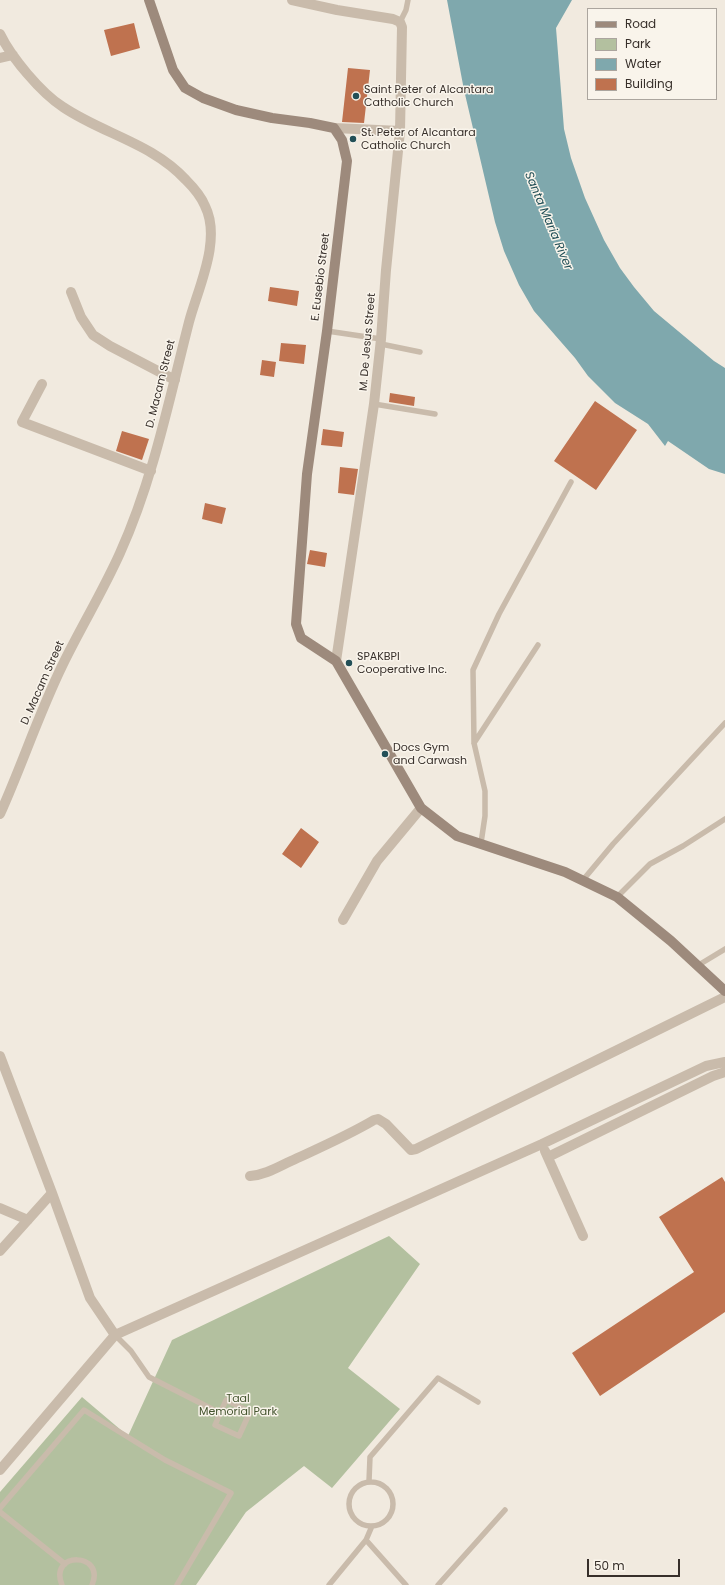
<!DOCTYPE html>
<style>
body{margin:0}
#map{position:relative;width:725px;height:1585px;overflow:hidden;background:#f1eadf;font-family:Poppins,sans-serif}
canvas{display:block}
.legend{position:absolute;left:587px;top:8px;width:130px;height:92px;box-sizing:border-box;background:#f9f4eb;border:1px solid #aba59e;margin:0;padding:5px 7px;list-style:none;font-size:12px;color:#372f2a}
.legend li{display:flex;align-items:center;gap:8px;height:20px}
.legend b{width:20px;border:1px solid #aba59e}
.scale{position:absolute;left:587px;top:1559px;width:93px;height:18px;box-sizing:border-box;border:2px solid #372f2a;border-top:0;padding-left:5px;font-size:12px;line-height:14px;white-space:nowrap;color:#372f2a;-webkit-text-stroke:3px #f9f4eb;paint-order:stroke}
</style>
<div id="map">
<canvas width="725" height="1585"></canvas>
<ul class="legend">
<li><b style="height:5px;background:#9d8a7c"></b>Road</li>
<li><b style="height:11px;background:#b3c09f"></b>Park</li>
<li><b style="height:11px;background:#7fa8ad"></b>Water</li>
<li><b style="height:11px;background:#bf724f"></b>Building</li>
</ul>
<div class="scale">50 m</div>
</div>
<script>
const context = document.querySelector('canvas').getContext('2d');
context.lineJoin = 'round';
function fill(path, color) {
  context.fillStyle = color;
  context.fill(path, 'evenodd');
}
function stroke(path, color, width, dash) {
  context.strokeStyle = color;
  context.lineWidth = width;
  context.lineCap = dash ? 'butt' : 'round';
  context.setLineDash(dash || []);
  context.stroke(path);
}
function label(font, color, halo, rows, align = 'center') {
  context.font = font + ' Poppins,sans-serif';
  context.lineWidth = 3;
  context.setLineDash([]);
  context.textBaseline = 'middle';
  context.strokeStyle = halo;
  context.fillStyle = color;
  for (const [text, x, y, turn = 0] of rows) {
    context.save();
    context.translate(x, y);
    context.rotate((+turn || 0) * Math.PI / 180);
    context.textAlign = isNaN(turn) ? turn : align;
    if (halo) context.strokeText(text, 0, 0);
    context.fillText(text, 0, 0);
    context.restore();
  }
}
const green = new Path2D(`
 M389,1236L420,1264L348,1368L400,1409L332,1488L304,1466L246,1512L196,1585H0V1492L82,1397L128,1436L172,1340Z`);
const water = new Path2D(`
 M447,0H572L556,28L564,129L571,158L585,198L604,240L620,268L634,287L654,311L714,361L725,368V474L709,469L668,441L665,446L648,424L615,403L588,376L575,358L534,311L519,285L504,251L495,222L464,90Z`);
const building = new Path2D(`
 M134,23L140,48L111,56L104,30Z
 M348,68L370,70L364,123L342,122Z
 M270,287L299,291L297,306L268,301Z
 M281,343L306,345L304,364L279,361Z
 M262,360L276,362L274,377L260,375Z
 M390,393L415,397L414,406L389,402Z
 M595,401L637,430L596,490L554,461Z
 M323,429L344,432L342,447L321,445Z
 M122,431L149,439L142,460L116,451Z
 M340,467L358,469L354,495L338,493Z
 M205,503L226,508L222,524L202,519Z
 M310,550L327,553L325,567L307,564Z
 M301,828L319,842L301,868L282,854Z
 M722,1177L725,1182V1312L600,1396L572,1353L694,1272L659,1217Z`);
const service = new Path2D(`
 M400,22L406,10L408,0
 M327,331L381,339
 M381,344L420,352
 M374,404L435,414
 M474,743L538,645
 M481,843L485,816V791L474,743L473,670L499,614L571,482
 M583,880L613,844L725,723
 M617,897L650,864L683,846L725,819
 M697,966L725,949
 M115,1335L131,1351L149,1377L220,1413
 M226,1400L250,1412L239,1436L215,1425Z
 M369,1481L370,1457L438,1378L478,1402
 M349 1504a22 22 0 1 1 44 0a22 22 0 1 1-44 0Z
 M0,1508L84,1410L165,1460L231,1493L177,1585
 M0,1512L65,1564
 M372,1526L366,1540L406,1585
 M62,1585C48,1551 106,1552 92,1585
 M329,1585L366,1540
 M438,1585L505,1510`);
const minor = new Path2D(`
 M292,0L337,10L393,19L400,22L402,27L400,131L386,270L381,339L374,404L336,661
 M0,34C11,57 41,93 63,107C103,134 152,143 186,180C193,187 201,196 205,206C222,240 198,288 189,322C169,400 153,480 120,553C103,591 81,627 63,664C39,713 22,765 0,814
 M0,58L13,55
 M334,128L400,131
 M71,292L81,317L93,335L110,346L175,380
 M42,384L22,422L151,471
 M343,920L377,861L421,808
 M0,1056L52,1193L90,1298L115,1335L0,1470
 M545,1151L583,1236
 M548,1157L713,1076L725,1072
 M250,1176C265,1175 278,1167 291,1161C319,1148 347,1136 374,1120L378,1119L386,1124L411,1150L416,1149L725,997
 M0,1208L28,1220
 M0,1251L52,1193
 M115,1335L542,1144L706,1066L725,1062`);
const secondary = new Path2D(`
 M149,0L173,70L185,88L203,98L236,110L272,118L310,123L334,128L342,140L347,161L327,331L307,474L296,624L301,638L336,661L421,808L457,836L565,872L617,897L671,941L725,991`);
const markers = [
 [356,96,4,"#224f57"],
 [353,139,4,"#224f57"],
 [349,663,4,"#224f57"],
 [385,754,4,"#224f57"]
];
const poiNames = [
 ["Saint Peter of Alcantara",364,90],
 ["Catholic Church",364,103],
 ["St. Peter of Alcantara",361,133],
 ["Catholic Church",361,146],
 ["SPAKBPI",357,657],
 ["Cooperative Inc.",357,670],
 ["Docs Gym",393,748],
 ["and Carwash",393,761]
];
const streetNames = [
 ["E. Eusebio Street",321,277,-83],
 ["M. De Jesus Street",368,342,-85],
 ["D. Macam Street",161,384,-76],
 ["D. Macam Street",43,683,-66]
];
const parkNames = [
 ["Taal",238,1399],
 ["Memorial Park",238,1412]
];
const waterNames = [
 ["Santa Maria River",548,221,67]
];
fill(green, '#b3c09f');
fill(water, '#7fa8ad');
fill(building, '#bf724f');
stroke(service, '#c9bbab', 5.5);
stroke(minor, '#c9bbab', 10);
stroke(secondary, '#9d8a7c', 10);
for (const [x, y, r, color] of markers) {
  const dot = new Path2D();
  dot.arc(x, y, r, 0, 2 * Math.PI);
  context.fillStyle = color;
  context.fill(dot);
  stroke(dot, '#f9f4eb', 1.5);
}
label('11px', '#372f2a', '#f9f4eb', poiNames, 'left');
label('11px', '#372f2a', '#f9f4eb', streetNames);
label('11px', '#44542f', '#f9f4eb', parkNames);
label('italic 12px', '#224f57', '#f9f4eb', waterNames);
</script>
